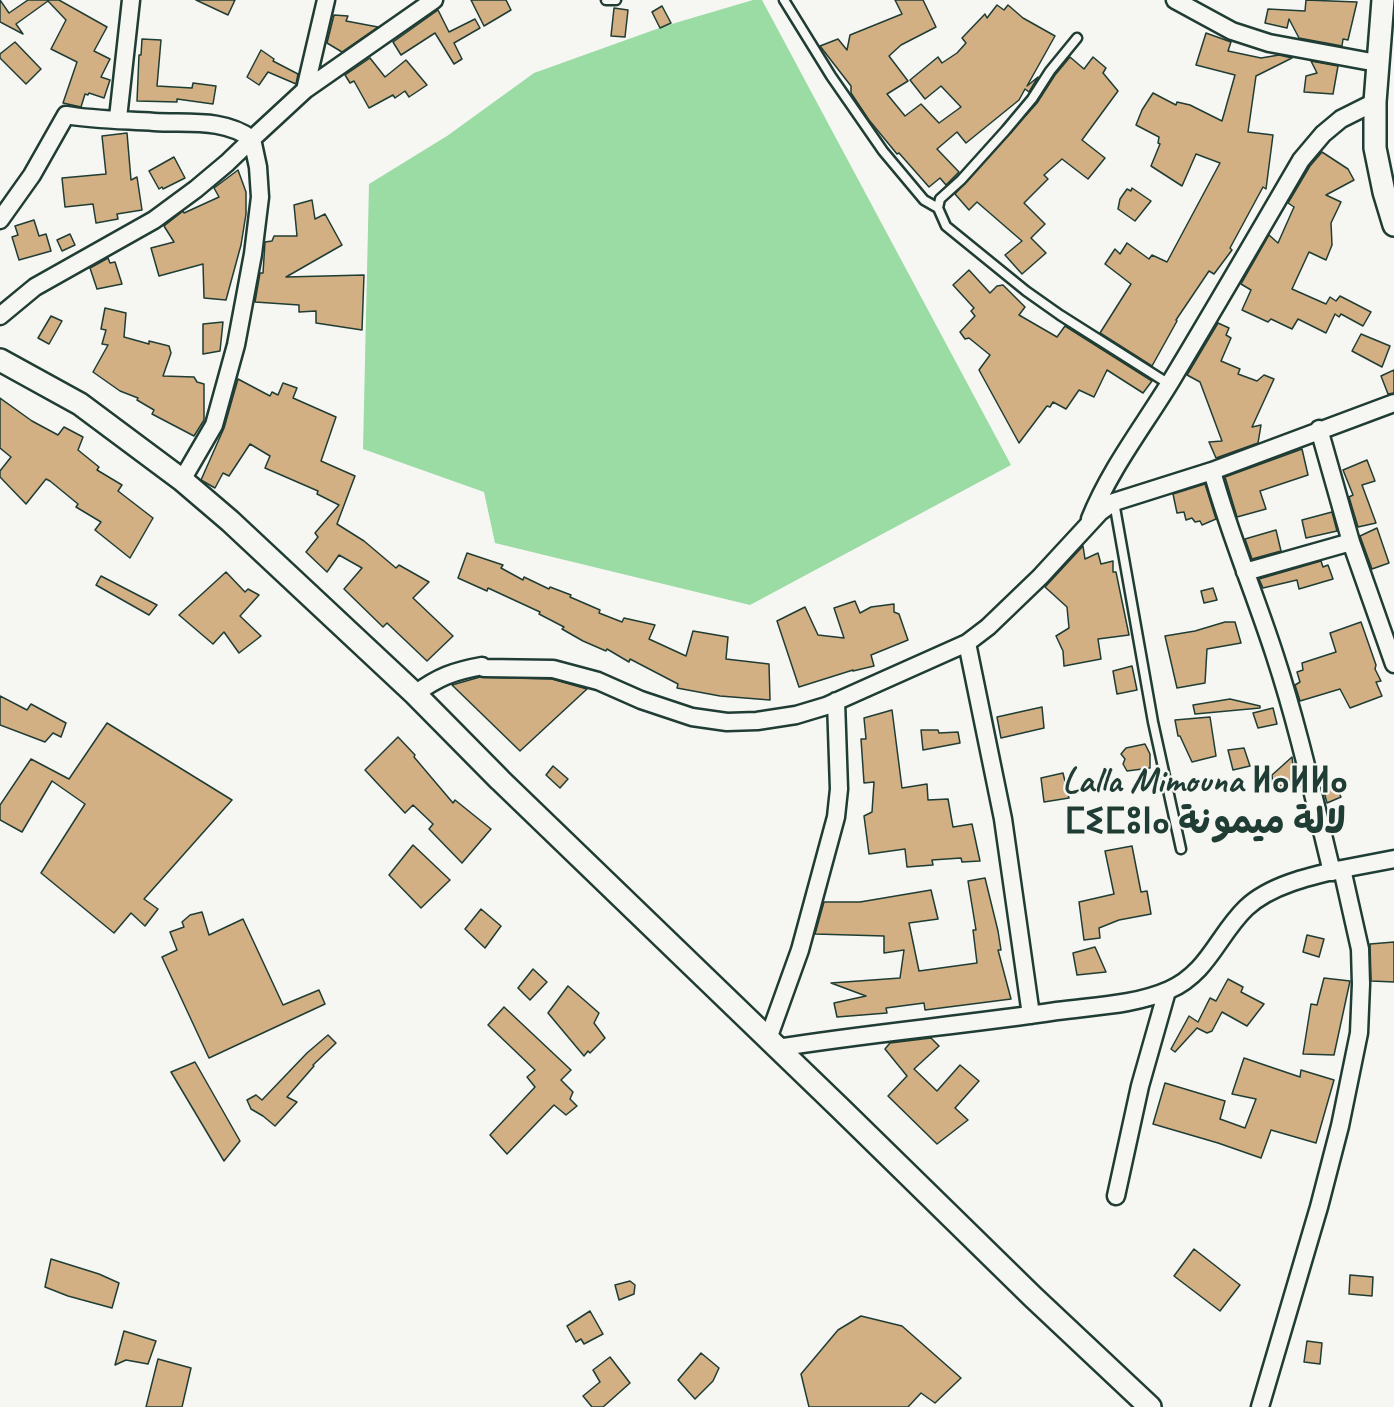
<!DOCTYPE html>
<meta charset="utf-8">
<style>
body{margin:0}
canvas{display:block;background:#f6f6f2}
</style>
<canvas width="1394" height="1407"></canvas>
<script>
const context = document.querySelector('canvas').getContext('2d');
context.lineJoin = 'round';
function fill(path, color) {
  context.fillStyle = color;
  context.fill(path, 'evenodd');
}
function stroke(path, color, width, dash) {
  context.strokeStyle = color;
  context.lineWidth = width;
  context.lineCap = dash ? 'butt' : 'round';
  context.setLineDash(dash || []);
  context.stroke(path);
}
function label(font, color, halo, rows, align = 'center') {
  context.font = font + ' Caveat,"Playpen Sans Arabic","Noto Sans Tifinagh",sans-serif';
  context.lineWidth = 4.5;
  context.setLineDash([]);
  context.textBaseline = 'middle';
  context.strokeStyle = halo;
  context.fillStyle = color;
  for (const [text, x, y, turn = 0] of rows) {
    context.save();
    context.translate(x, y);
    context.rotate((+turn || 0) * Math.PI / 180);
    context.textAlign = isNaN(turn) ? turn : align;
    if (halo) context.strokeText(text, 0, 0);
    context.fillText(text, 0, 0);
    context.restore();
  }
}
const green = new Path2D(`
 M753,0H762L1011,465L750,605L495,543L484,492L363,449L369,184L447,136L534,73L665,26Z`);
const building = new Path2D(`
 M0,0L9,13L28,0H59L107,27L94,51L110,59L101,77L110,80L104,98L89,93L88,95L85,94L81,107L63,103L77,62L51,49L66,20L48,1L16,24L23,34L0,22Z
 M196,0H235L228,15Z
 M471,0H506L511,10L484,26Z
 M895,0H923L936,27L901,45L889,56L908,81L887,94L905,116L921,104L939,123L961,107L941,86L925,99L910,80L938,57L942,63L957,53L966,43L962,38L985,14L987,18L997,5L1004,10L1008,5L1023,18L1055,36L1027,86L1038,77L1029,92L1025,89L1019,100L966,143L957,132L937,149L959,172L946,185L940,178L929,187L899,153L897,154L869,120L851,93V86L820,46L838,39L847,50L850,35L902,14Z
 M1306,0L1357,2L1348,40L1343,39L1342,46L1299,38L1289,19L1287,28L1265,23L1268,9L1305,11Z
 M662,6L671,23L660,28L652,12Z
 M614,8L628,10L625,37L611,36Z
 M438,10L449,32L475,19L480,28L454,43L462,59L454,64L435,33L401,55L393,42Z
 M334,15L348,16L346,21L378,27L342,52L327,43Z
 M1206,33L1231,42L1228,51L1261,58L1279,55L1292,58L1256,76L1248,132L1273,135L1266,189L1263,187L1230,248L1232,250L1214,274L1209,271L1176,320L1177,321L1152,366L1100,333L1131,284L1105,264L1115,249L1120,254L1127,243L1149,259L1152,255L1167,262L1220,163L1196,154L1182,186L1151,166L1160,144L1158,143L1159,137L1136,125L1142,110L1153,93L1176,105L1177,102L1190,105L1222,121L1235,75L1196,65Z
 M142,39L161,40L157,86L192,88L193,83L216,86L213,104L177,99V102L137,101L139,55H141Z
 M15,42L41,69L26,84L0,58V54Z
 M261,50L274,59L273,61L298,74L296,84L268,72L259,85L247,77Z
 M1070,57L1084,69L1093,57L1106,68L1103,73L1118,91L1082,140L1105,158L1088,179L1062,159L1044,175L1048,179L1024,203L1045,224L1031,238L1046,253L1022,274L1005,255L1022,241L977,202L969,210L955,194L1037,103L1055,75Z
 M370,58L385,77L406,60L427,85L409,97L405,91L395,98L393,95L369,108L354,81L350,83L345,75Z
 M1311,61L1338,66L1333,94L1304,92L1306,76L1317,73Z
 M127,133L131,180L137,177L142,210L117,214L118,219L96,223L93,204L65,207L62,178L106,174L102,136Z
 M1322,152L1348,169L1354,180L1326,195L1341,202L1331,223L1332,245L1326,260L1309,252L1292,289L1326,304L1330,297L1336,301L1340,296L1371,312L1363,326L1341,314L1339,317L1335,314L1326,333L1298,319L1292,329L1271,319L1268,322L1242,310L1251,290L1241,284L1269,235L1278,243L1294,207L1288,203L1310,166Z
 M174,157L185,178L163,189L162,187L159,189L149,171Z
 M238,170L246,192V214L241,245L226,300L204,298L203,264L159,276L151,248L174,242L164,226L183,211L184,213L219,197L214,188Z
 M1132,188L1151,201L1135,221L1118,209L1120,199L1127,189L1131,191Z
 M312,200L315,219L325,214L342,245L286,277L364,275L362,330L316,323V311L299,312V305L255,302L260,273H263L265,242L272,241L274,236H297L294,205Z
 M34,220L39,236L46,234L51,251L19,260L12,237L18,235L15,226Z
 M70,234L75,245L62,251L57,240Z
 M108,258L110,263L115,262L122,284L97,289L90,268Z
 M969,270L990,293L997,286L1003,285L1025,307L1019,315L1057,337L1065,326L1152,381L1143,393L1107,370L1094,397L1079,390L1066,409L1053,402L1050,407L1047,406L1019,443L979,370L990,355L969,338L965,339L960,332L975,316L971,311L974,308L953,285Z
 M105,308L126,313L124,337L149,344V341L169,346L171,353L163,376L194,377L197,382L204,384V420L194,436L152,414L154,410L137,400L138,398L120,391L93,372L108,345L102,344L106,330L101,329Z
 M51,316L62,321L49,344L38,338Z
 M223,322L220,351L203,354V324Z
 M1218,323L1229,328L1226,335L1231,338L1221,361L1240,369L1238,374L1257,381L1264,375L1274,379L1252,427L1261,425L1258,443L1216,458L1209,442L1222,441L1200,382L1187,375Z
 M1361,334L1390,346L1382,367L1352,351Z
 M1394,370V393L1388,394L1381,376Z
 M238,379L270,396L272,392L278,395L283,383L297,388L293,398L336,417L321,461L355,476L337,524L364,541L396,568L399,565L429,582L413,598L453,636L427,661L387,623L383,627L344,589L362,568L339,555L327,572L306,552L318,537L315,533L339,505L317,494L318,491L265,468L270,456L250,444L229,476L223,473L215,488L201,480L224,428Z
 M0,398L32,421L58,435L64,427L83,437L78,450L99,467L97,470L122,485L118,491L153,518L130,558L95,530L101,522L76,507L78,504L50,481L46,479L26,504L0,477V471L11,457L0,448Z
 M1302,449L1308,475L1260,491L1266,509L1237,517L1225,477Z
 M1367,460L1375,481L1362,485L1376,523L1358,527L1349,497L1353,495L1343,470Z
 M1205,484L1216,519L1202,525L1200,521L1195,522L1192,518L1186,520L1184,512L1177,513L1173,494Z
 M1332,512L1337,531L1306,538L1302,520Z
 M1377,528L1389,563L1372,569L1360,536Z
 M1276,530L1281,551L1252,559L1245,539Z
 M1083,546L1085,559L1098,553L1101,564L1113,561V572H1116L1129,635L1098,639L1101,659L1064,666L1063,651L1056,636L1069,628L1067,607L1045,587Z
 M467,553L503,565L501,568L523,580L524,577L549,589L550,587L571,595L570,597L600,610L599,613L622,622L624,618L655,625L649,639L686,656L693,631L728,637L726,659L769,664L770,700L720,696L677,688L678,684L630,659L629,662L607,649L606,651L583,641L562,629L564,627L539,614L540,612L488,588L487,591L458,578Z
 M1321,561L1323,567L1328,565L1333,579L1299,589L1297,580L1263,588L1259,579Z
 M226,572L245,592L248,589L259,595L240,616L261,636L239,653L224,632L213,644L179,615Z
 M101,576L157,605L149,615L96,585Z
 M1213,588L1217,600L1204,603L1201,591Z
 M855,601L860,613L871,607L894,604V612L899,614L908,640L871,655L874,666L853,671V670L799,687L777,621L805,607L818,635L844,638L834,608Z
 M1225,622H1235L1241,643L1207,649L1205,683L1177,688L1165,636L1195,631Z
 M1361,622L1376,665L1375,669L1381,681L1376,682L1382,696L1350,708L1340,689L1300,701L1295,685L1300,682L1297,672L1303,670L1302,663L1336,652L1330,633Z
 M1132,666L1137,690L1117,694L1113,671Z
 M480,677L552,679L587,689L520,751L452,685Z
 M0,696L27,710L31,704L66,723L61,737L53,733L45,742L0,725Z
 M1230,699L1260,706V708L1195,714L1193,705Z
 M1042,707L1044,728L1001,738L997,717Z
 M1273,708L1277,724L1258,728L1253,713Z
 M892,710L902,788L927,784L928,800L948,799L953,827L972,824L980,861L962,862L961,858L932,860L933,865L907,867L905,849L869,854L864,816L872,812L874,782L864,783L861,739H866L864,718Z
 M1210,717L1216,756L1192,762L1180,736H1178L1175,720Z
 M107,723L232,800L144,899L158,909L145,926L131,913L114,933L41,873L85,804L52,781L22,832L0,820V805L31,759L69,779Z
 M921,730H938L939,733L958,732L960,743L923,750Z
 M398,737L415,755L414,757L453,803L455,800L491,829L462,863L429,829L433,824L413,805L405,813L365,770Z
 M1145,744L1150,754V768L1127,771L1123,764L1125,759L1121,754L1126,748Z
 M1244,748L1250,766L1233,770L1228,750Z
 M1292,757L1295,784L1273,787L1272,775Z
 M553,766L568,779L560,788L546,775Z
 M1063,773L1069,798L1044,802L1041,778Z
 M1335,784L1341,797L1327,803L1323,788Z
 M413,845L450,880L421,908L389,875Z
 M1132,846L1141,892L1147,891L1151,914L1119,920L1099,928L1100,938L1084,940L1079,902L1114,894L1105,851Z
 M985,878L998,931L1001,950H998L1011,999L925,1010L924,1003L886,1008L887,1013L837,1017L834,1003L866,996L831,983L900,978L904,950L884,953V936L815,934L824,902H860L931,890L938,919L909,923L919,971L977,963L973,930H976L968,881Z
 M481,909L501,926L485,948L465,929Z
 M202,912L209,935L243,919L283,1005L319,990L325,1004L209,1058L162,957L177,950L170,932L184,927L182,922L190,915Z
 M1307,935L1324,939L1319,957L1303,952Z
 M1394,942V982L1371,981L1370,944Z
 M1095,947L1106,972L1077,975L1073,953Z
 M533,969L547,982L530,1000L518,988Z
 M1324,978L1350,981L1334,1055L1303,1054L1311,1004L1317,1005Z
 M1228,979L1243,987L1241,992L1264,1004L1247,1026L1222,1012L1212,1031L1207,1033L1197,1028L1175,1052L1171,1049L1189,1016L1198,1022L1210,998L1216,1001Z
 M568,986L599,1013L594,1023L605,1038L590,1053L588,1051L584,1056L548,1013Z
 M504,1007L571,1070L561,1080L573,1092L570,1099L577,1106L566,1115L554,1105L507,1154L490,1135L535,1087L527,1077L535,1070L488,1025Z
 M328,1035L336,1043L313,1065L314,1066L287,1097L297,1102L275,1126L263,1116L251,1109L247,1100L256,1095L262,1100L307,1053Z
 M931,1038L939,1046L914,1069L937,1091L960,1065L979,1081L955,1108L968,1120L937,1144L888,1096L907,1076L885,1049L890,1043Z
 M1244,1058L1300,1077L1301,1070L1334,1080L1316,1143L1271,1130L1261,1158L1218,1143L1153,1124L1165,1083L1225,1101L1220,1119L1245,1128L1256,1099L1232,1094Z
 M195,1062L240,1141L224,1161L171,1072Z
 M1194,1249L1240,1285L1220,1311L1174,1276Z
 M51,1259L99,1274L119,1283L112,1308L68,1296L45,1287Z
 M1350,1275L1373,1277L1372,1296L1349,1294Z
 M630,1281L635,1285L634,1294L619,1300L615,1285Z
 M590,1311L603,1334L584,1344L581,1339L576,1342L567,1326Z
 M861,1316L902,1326L961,1378L935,1403L921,1393L908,1407H809L801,1374L838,1330Z
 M124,1331L156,1341L148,1364L126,1360L115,1365Z
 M1307,1341L1322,1343L1320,1364L1304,1362Z
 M701,1353L719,1368L713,1381L695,1399L678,1380Z
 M610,1357L630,1383L603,1407H592L583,1396L600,1382L593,1370Z
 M158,1359L191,1368L182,1407H146Z`);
const service = new Path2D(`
 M606,0H616
 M784,0L831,76L883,151L924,200L938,208
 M1077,38L1050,71L1032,99L1006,130L961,180L940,199L938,208L946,226L1026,291L1060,315L1169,384
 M1114,502L1153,722L1181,849`);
const minor = new Path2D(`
 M1175,0L1232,31L1269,43L1377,63
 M305,90L326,0
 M118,118L131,0
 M0,220L32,175L66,115C95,120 125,120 154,122C188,124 223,118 252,139L227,163L196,189L154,220L35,287L0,316
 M1319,429L1351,542L1394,664
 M1212,471C1229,533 1255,594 1275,656C1298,726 1314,799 1332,872
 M182,480L214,425L236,345L253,254L260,197L258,167L252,139L305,90L434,0
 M1090,519C1110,469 1143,427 1171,381C1215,308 1258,234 1301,160L1323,134L1341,119L1375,102
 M1245,572L1351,542
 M967,643L1003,819L1031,1015
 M415,694C438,677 454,671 482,666L484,668L553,669L598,681L641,700L692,717L727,722L757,721L796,715L826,706L967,643L988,627L1040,577L1100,512L1114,502L1212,471L1394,403
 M1342,869L1394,859
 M768,1039L800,950L836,817L839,789L836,701
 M777,1048C870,1033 964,1025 1057,1011C1094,1006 1135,1005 1169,990C1208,973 1218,935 1246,908C1270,885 1311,876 1342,869L1360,949L1361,984L1359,1033L1340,1126L1319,1207L1260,1407
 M1116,1196L1140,1086L1167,991`);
const tertiary = new Path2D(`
 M1383,0L1375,102V148L1384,192L1394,225
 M0,360L80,404L182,480L230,521L415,694L500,780L841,1109L1033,1297L1150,1407`);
const districtNames = [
 ["Lalla Mimouna ⵍⴰⵍⵍⴰ",1205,783],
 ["ⵎⵉⵎⵓⵏⴰ لالة ميمونة",1205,824]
];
fill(green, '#9bdba4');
fill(building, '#d2b084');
stroke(building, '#1f3d34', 1.5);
stroke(service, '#1f3d34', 13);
stroke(minor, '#1f3d34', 21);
stroke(tertiary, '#1f3d34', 26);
stroke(service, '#f6f6f2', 8);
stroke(minor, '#f6f6f2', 16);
stroke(tertiary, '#f6f6f2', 21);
label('bold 36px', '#1f3d34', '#f6f6f2', districtNames);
</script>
